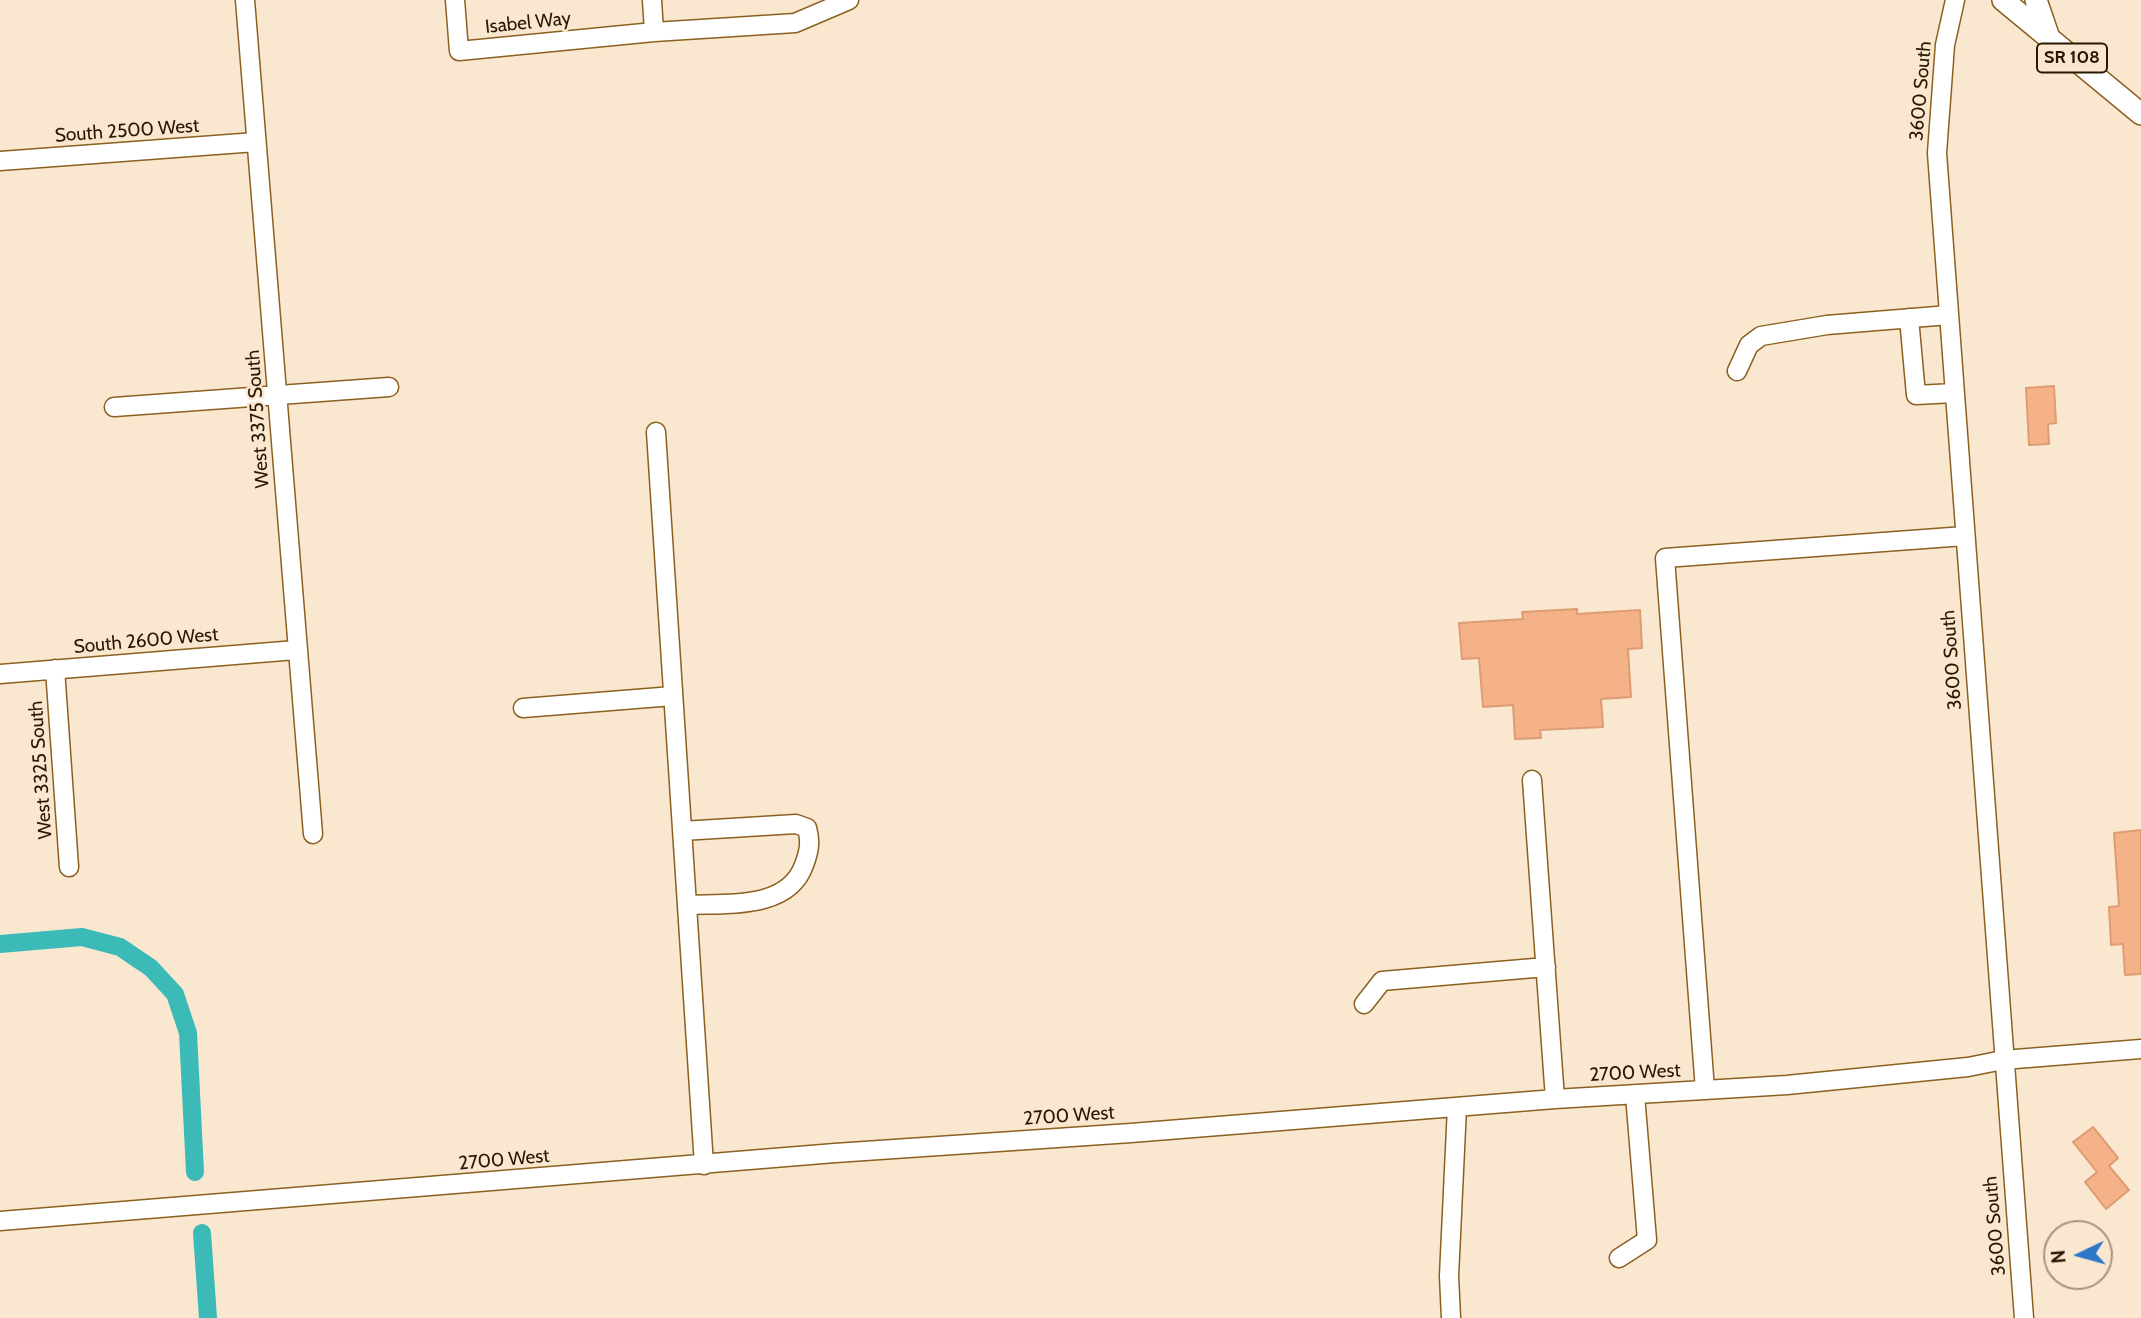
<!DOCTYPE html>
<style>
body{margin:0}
#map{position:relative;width:2141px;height:1318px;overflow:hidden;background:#fae7cf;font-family:Cabin,sans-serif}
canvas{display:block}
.north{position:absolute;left:2043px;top:1220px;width:70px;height:70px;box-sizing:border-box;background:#fae7cf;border:2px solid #a6947c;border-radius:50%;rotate:265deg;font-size:19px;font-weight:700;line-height:28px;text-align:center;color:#291700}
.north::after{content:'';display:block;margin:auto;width:24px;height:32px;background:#2c77c8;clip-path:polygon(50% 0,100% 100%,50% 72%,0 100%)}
</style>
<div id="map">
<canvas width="2141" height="1318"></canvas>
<div class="north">N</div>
</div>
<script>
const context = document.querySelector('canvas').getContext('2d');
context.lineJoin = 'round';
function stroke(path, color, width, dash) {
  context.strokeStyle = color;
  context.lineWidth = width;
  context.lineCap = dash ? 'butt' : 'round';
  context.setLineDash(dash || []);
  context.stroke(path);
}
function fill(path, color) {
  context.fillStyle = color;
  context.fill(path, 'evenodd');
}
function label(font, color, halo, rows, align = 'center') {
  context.font = font + ' Cabin,sans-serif';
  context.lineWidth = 5;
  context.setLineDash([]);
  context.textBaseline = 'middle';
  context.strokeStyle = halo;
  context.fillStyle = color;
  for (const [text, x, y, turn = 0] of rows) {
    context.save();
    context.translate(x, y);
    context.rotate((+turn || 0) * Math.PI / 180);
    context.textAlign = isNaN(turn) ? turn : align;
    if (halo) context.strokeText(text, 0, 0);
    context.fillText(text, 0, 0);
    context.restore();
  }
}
const canal = new Path2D(`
 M0,944L82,937L120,947L151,968L175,994L188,1033L195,1172
 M202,1233L208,1318`);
const building = new Path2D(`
 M2054,386L2056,423L2048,424L2049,444L2029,445L2026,388Z
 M1577,609V614L1640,610L1642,648L1628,649L1631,697L1601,699L1603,727L1540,730L1541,738L1515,739L1513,705L1483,707L1479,658L1462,659L1459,623L1523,619L1522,612Z
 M2141,830V974L2125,975L2123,944L2111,945L2109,907L2119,906L2114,833Z
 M2093,1127L2118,1158L2109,1166L2129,1190L2106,1209L2085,1182L2097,1172L2073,1142Z`);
const minor = new Path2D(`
 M245,0L313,834
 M455,0L459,51L654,32L795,23L849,0
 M652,0L654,32
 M1955,0L1945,45L1937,153L2024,1318
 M0,161L256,142
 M1909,318L1916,395L1954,393
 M1737,371L1749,345L1761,336L1827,325L1949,315
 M114,407L389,387
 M656,432L704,1165
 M55,669L69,867
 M0,674L296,650
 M523,708L673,696
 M1532,780L1555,1099
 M682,831L796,824L807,828C811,842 809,852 804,865C788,910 727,903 687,905
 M1364,1004L1382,981L1546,967
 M1705,1090L1665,558L1965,536
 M0,1221L835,1153L1131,1133L1555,1099L1787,1085L1968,1067L2003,1060L2141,1049
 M1619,1258L1647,1240L1635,1095
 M1451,1318L1449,1276L1457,1107`);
const major = new Path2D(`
 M2003,0L2141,114
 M2036,0L2049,38`);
const shields = [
 [2072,58,70]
];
const shieldNames = [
 ["SR 108",2072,58]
];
const streetNames = [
 ["Isabel Way",528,23,-6],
 ["3600 South",1921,91,-85],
 ["South 2500 West",127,131,-4],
 ["West 3375 South",258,419,-94],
 ["South 2600 West",146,641,-5],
 ["3600 South",1952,660,-94],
 ["West 3325 South",41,770,-94],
 ["2700 West",1635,1073,-3],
 ["2700 West",1069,1116,-4],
 ["2700 West",504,1160,-5],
 ["3600 South",1995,1226,-95]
];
stroke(canal, '#3cbab8', 18);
fill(building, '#f5b288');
stroke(building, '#dd9c73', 2);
stroke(minor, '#8b6020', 21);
stroke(major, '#8b6020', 24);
stroke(minor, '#fff', 18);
stroke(major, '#fff', 21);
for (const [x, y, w] of shields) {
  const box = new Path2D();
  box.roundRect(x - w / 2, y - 14.5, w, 29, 5);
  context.fillStyle = '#fae7cf';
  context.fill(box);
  stroke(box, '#291700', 2);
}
label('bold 18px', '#291700', null, shieldNames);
label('19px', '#291700', '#fae7cf', streetNames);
</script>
